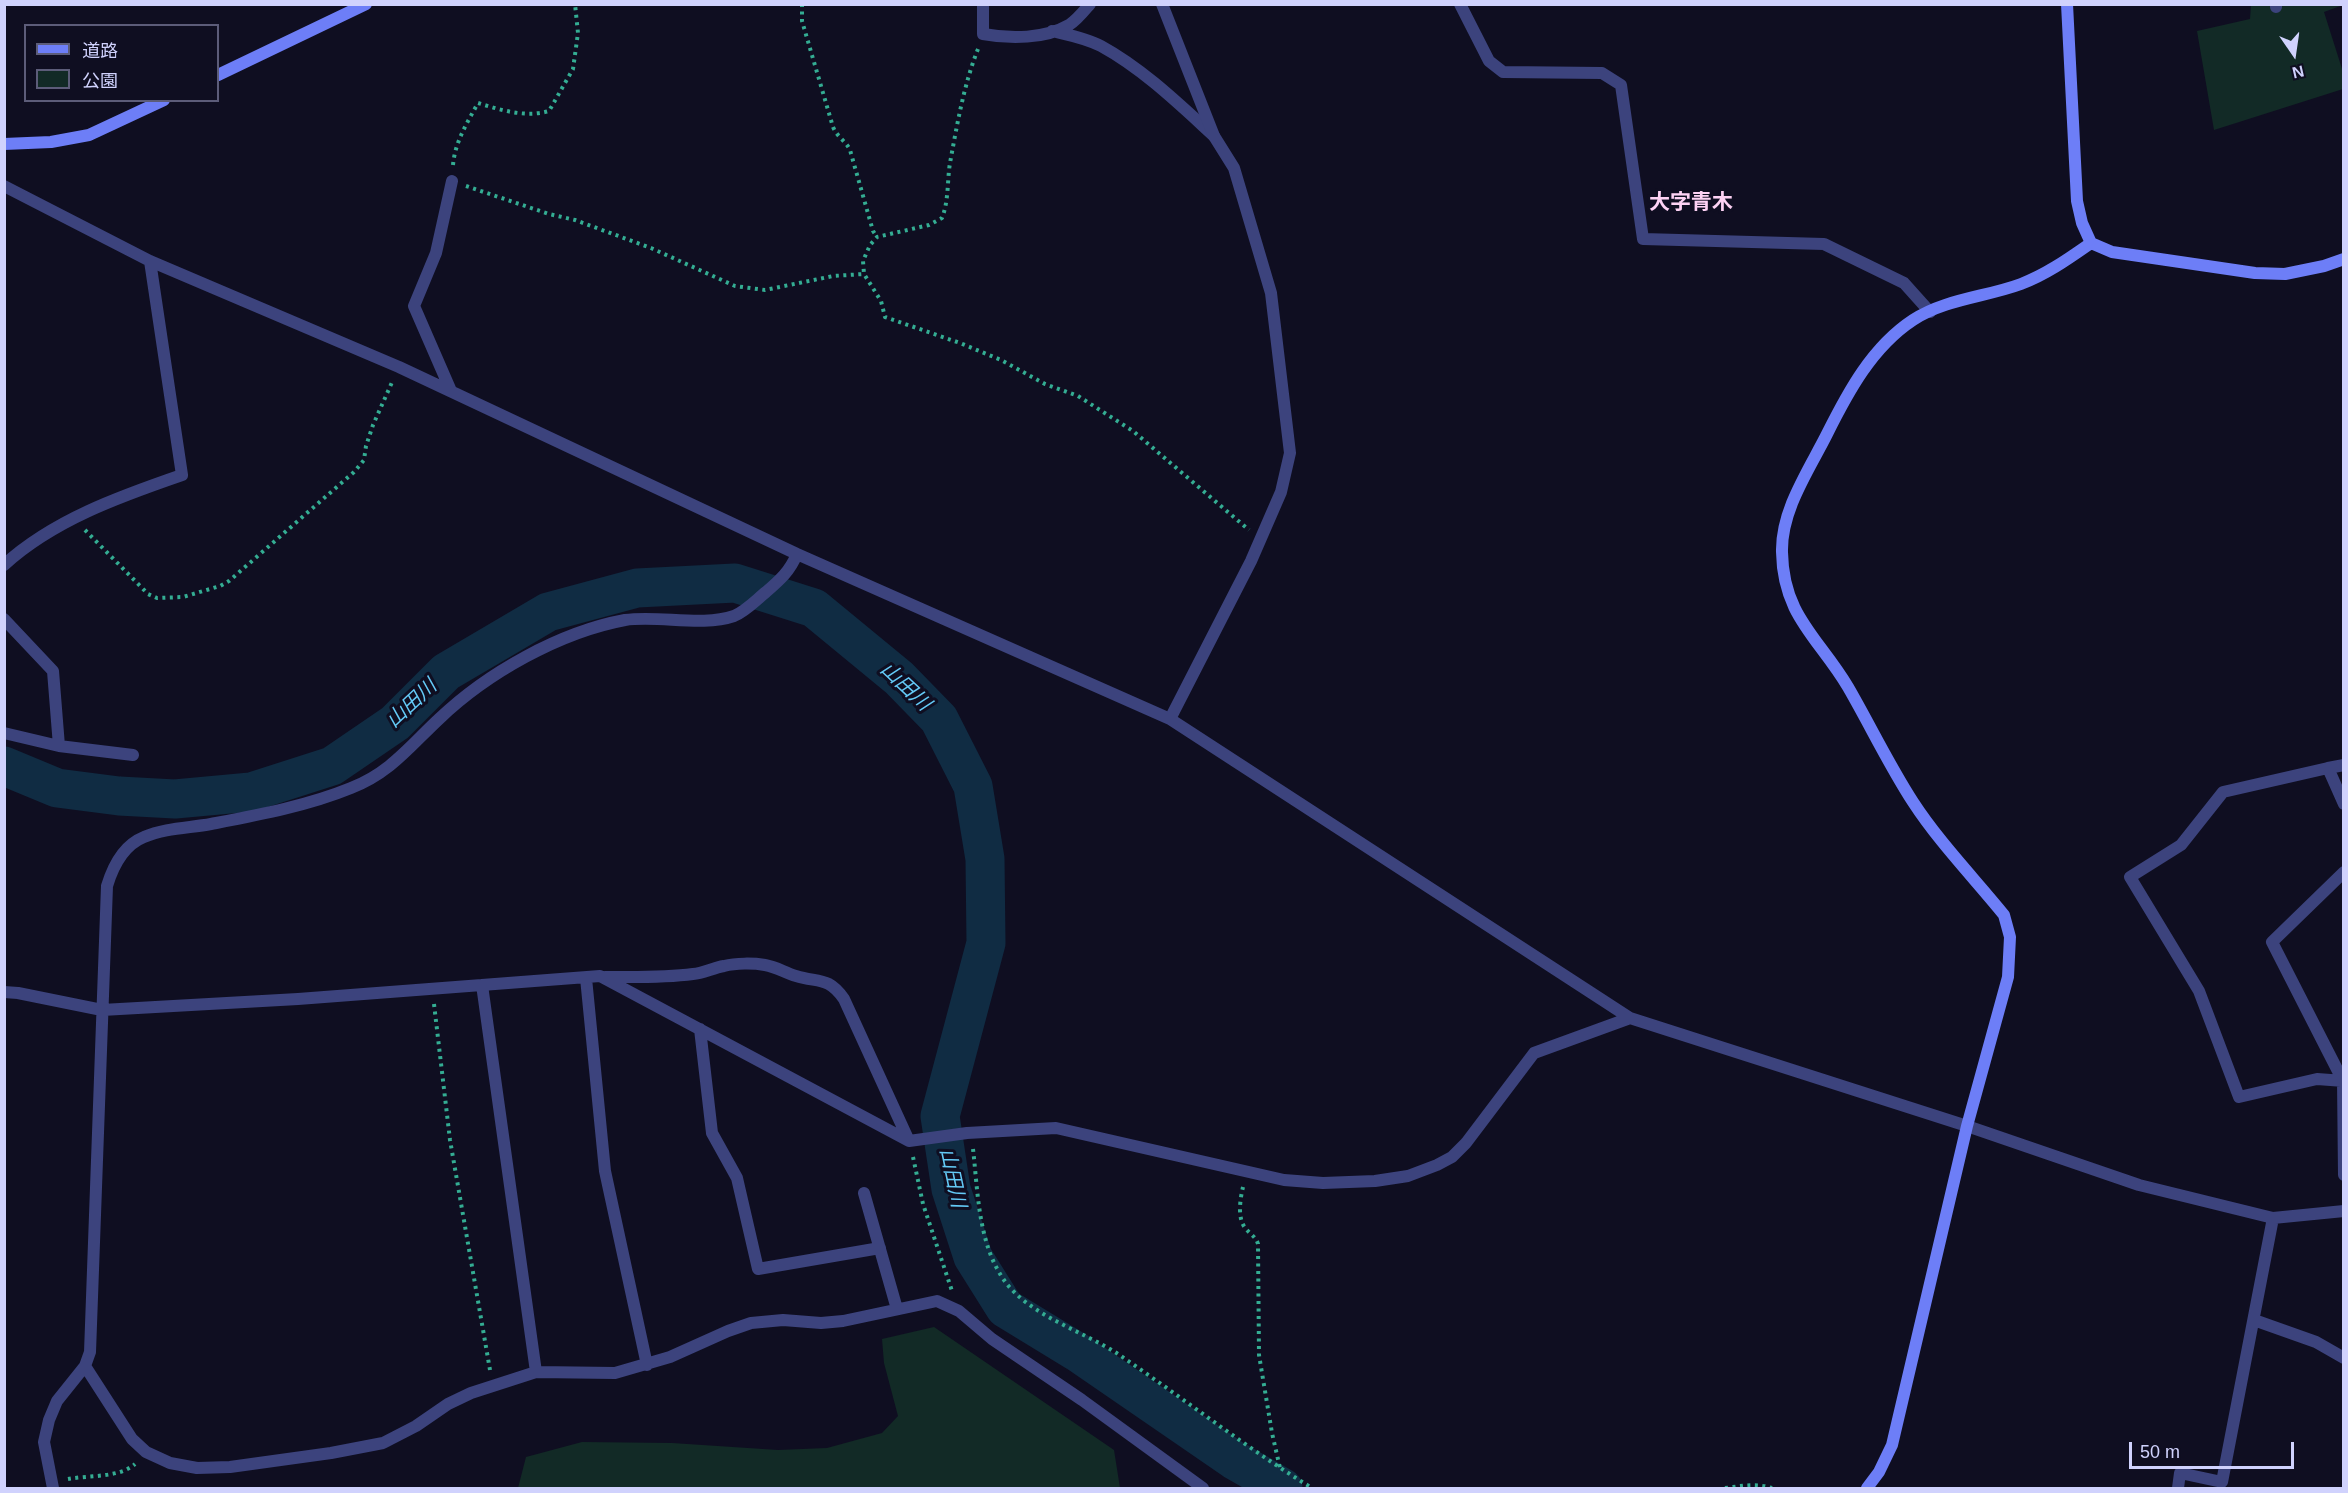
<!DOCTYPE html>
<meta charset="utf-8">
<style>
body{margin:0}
#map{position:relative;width:2348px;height:1493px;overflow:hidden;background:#0f0e21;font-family:Arial,"Noto Sans JP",sans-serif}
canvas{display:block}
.frame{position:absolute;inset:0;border:6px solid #d0d2fd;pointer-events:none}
.legend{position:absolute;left:24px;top:24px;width:195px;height:78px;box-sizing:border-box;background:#0f0e21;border:2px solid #5c5c79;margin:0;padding:8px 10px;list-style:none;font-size:18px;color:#d0d2fd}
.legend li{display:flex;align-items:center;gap:12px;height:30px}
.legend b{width:30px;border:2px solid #5c5c79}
.north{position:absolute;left:2264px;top:24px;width:60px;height:60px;-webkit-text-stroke:4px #0f0e21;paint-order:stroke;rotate:167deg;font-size:16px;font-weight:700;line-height:24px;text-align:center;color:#d0d2fd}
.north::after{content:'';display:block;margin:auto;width:21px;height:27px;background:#d0d2fd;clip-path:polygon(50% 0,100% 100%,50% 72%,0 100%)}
.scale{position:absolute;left:2129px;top:1442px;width:165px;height:27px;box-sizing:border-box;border:3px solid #d0d2fd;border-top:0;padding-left:8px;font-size:18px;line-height:21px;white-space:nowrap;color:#d0d2fd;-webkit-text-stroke:4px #0f0e21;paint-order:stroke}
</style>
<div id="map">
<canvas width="2348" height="1493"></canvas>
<div class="frame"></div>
<ul class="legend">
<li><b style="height:8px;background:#6d7ef7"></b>道路</li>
<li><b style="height:16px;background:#122a26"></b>公園</li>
</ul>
<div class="north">N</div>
<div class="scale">50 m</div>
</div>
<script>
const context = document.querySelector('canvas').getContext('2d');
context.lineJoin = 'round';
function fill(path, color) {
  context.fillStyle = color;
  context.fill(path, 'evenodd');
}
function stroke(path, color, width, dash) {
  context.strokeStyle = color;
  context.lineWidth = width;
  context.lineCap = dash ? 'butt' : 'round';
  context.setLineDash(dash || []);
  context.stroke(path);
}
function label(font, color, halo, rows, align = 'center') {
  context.font = font + ' Arial,"Noto Sans JP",sans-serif';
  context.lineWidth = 6;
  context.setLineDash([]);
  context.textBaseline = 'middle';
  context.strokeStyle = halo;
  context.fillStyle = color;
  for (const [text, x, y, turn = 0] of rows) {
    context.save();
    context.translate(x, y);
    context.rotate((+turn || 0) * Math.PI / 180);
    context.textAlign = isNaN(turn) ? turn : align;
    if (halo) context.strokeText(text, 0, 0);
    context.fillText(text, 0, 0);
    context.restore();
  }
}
const green = new Path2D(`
 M2251,5H2343L2324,12L2343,72V89L2214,130L2197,31L2250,19Z
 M934,1327L1114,1450L1120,1488H518L526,1457L582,1442L672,1443L778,1450L827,1448L882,1433L898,1416L884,1363L882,1339Z`);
const river = new Path2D(`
 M4,766L57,788L119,796L175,799L251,792L332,766L395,723L446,672L548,612L637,588L735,583L814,608L899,678L939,719L973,786L985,859L986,943L940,1116L951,1189L973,1257L1005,1308L1077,1352L1234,1460L1283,1488`);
const path = new Path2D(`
 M802,4V21L833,127C837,137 846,141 850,150L873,231L877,237
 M978,49C964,84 957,125 950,163C947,181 949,200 942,218L929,225L877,237L870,245L863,261L864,274L881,301L885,317L960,343L1001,360L1045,384L1078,396L1133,431L1249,530
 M453,165C455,142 467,123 478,103C501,110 525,118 549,111L573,69L578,33L575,4
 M466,186L549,214L575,220L651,248L735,286L765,290L833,276L864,274
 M85,530L148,594L157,598L183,597L220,586L229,581L354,472L364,460L366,446L373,425L393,380
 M434,1004L450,1140L490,1370
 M973,1149C978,1192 978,1243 1004,1280C1028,1315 1083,1331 1118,1354C1183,1398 1245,1447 1312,1488
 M913,1157L923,1204L952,1291
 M1243,1187C1240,1200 1237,1219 1246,1229C1251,1235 1256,1237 1258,1244L1259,1355L1272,1433L1280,1468
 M68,1479C90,1475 119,1478 135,1464
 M1725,1488C1741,1486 1756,1483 1772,1488`);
const lane = new Path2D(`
 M983,4V34C1010,39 1045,39 1069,25C1077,20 1084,11 1090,4
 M1052,31C1069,35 1086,38 1101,46C1143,69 1179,104 1214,136`);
const street = new Path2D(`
 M1162,4L1214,136L1234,168L1271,293L1290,453L1281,492L1251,561L1170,719
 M1460,4L1489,61L1503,72L1602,73L1621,85L1643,239L1824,244L1904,283L1930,312
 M2276,4V7
 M4,186L150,261L399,367L797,554L1170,719L1630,1018L1967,1126L2139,1185L2273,1218L2344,1211
 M451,391L414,306L436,253L452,181
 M4,565C53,520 121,496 182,475L150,261
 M4,619L53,671L59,746
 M4,733L59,746L133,755
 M2328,768L2344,765
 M2344,804L2328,768L2223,792L2181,845L2130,877L2199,991L2239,1097L2317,1079L2344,1081
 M2344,872L2272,942L2343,1081L2344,1175
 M605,977C634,977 663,978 693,974C703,973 713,968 724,966C736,963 753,963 765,965C777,967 785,973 796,976C818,983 828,976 844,999L909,1141
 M586,978L605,1171L647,1365
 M482,985L536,1372
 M4,992L18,993L102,1010L298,999L600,976L909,1141L967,1133L1056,1128L1284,1180L1323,1183L1375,1181L1408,1176L1437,1165L1452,1157L1466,1143L1534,1053L1630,1018
 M700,1029L712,1133L737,1178L758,1269L880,1248
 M864,1193L897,1309
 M2254,1320L2316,1342L2344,1358
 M85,1366L132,1439L146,1452L170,1463L197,1468L230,1467L331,1453L383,1443L416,1426L448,1404L471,1393L536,1372L615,1373L670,1357L728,1331L751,1323L783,1320L821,1323L843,1321L937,1301L959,1311L992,1339L1082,1400L1203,1488
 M53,1488L44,1442L49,1420L57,1401L85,1366L90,1352L107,886C113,866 124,845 144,837C165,828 189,828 211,824C258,815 307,806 351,788C390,773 410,746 439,719C487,673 560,632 625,620C659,615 702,627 734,616C746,611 756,600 766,592C780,580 790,571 797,554
 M2178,1488L2180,1473L2222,1482L2273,1218`);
const secondary = new Path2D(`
 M2067,4L2077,201L2082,223L2091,243L2112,252L2255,273L2285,274L2324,266L2344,259
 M218,75L366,4
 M4,144L51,142L89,135L164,100
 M1867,1488L1879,1472L1892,1445L1967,1126L2008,977L2010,937L2004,915C1974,878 1939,842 1913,802C1889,765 1870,725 1848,687C1819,638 1783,616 1782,552C1781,510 1809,470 1827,434C1848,392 1872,347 1913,320C1945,299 1986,297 2021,284C2047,274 2068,259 2091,243`);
const waterNames = [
 ["山田川",905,687,43],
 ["山田川",412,704,-43],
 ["山田川",952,1178,78]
];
const quarterNames = [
 ["大字青木",1691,203]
];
fill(green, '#122a26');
stroke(river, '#102c43', 39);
stroke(path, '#34ad93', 4, [3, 4.5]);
stroke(lane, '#3c437d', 12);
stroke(street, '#3c437d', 12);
stroke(secondary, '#6d7ef7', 12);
label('italic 20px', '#64caf7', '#0f0e21', waterNames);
label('bold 21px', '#fdd2f4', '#0f0e21', quarterNames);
</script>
